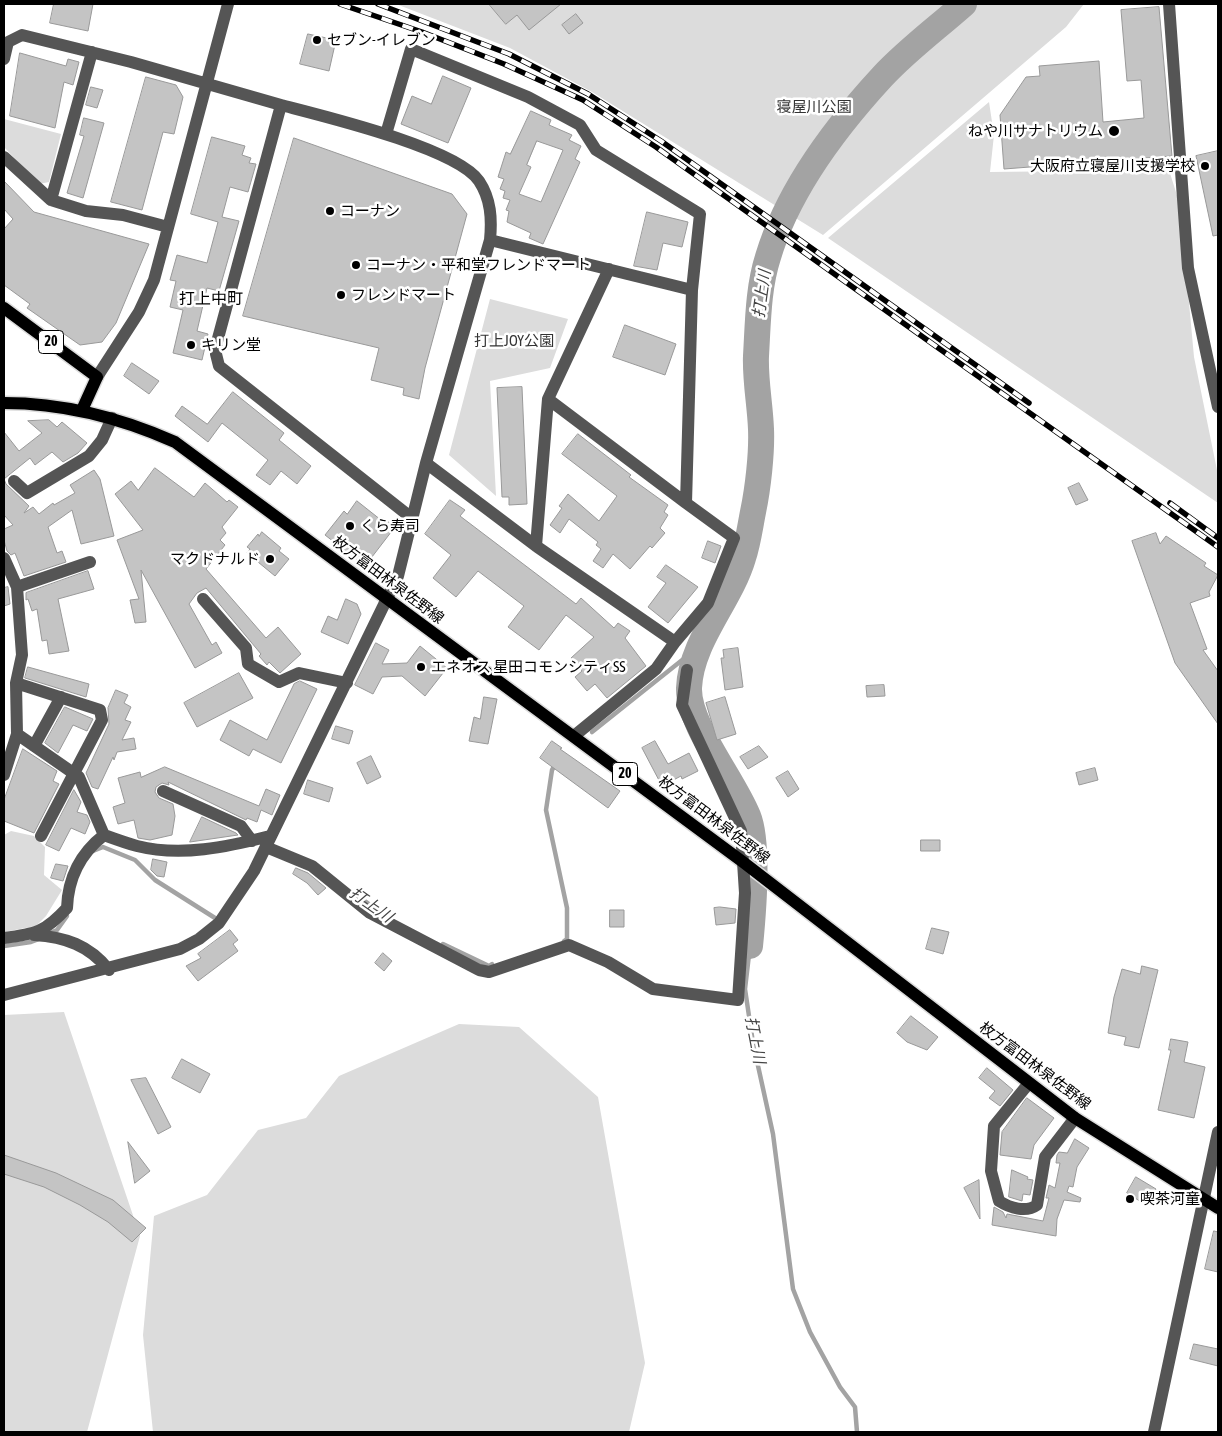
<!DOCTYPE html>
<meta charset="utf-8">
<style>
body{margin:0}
#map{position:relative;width:1222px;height:1436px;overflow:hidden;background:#fff;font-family:"Asap Condensed",sans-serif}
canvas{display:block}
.frame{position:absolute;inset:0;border:5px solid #000;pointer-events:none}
</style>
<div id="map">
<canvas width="1222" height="1436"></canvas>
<div class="frame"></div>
</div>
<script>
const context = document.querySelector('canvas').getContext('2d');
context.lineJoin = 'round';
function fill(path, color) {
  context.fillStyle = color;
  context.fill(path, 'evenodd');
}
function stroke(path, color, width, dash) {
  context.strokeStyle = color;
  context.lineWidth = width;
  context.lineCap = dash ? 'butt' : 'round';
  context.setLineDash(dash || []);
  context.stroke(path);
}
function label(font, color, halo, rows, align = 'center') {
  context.font = font + ' "Asap Condensed","Noto Sans JP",sans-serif';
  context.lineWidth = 5;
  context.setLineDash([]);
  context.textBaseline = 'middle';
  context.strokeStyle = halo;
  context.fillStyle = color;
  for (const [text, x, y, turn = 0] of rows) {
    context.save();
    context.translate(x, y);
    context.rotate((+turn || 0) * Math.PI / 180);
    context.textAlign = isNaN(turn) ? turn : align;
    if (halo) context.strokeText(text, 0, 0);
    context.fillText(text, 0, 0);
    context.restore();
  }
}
const green = new Path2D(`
 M396,4H1084L1066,27L823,235L592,92L510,48Z
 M989,102L994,135L990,172L1169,170L1180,205L1194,357L1218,475V503L828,238Z
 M4,119L61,134L49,182L39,184L4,147Z
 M490,299L568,319L550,368L490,381L496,496L449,455Z
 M11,831L34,836L45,847L44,875L62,890L46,916L36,926L4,932V835Z
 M64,1012L140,1236L87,1432H4V1015Z
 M459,1024L519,1027L598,1097L645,1363L629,1432H153L143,1335L154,1216L207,1195L258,1130L306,1118L339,1076Z`);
const stream = new Path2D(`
 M592,732L701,645
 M555,765L552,770L546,810L567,908V939L564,941
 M93,851L103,847L135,860L155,880L215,918
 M362,899L380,912
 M50,933L57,930L67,916
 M443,944L489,966L492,964
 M4,946L31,942L39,939
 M750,946L745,989L753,1043L773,1134L793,1289L810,1332L840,1387L855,1407L857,1432`);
const river = new Path2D(`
 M750,946C753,916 759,843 748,816C734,780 688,725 689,688C691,641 730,602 743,558C748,543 750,527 753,512C758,488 762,453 761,429C760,404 755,380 756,356C758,323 758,288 768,257C788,190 835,128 882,77C907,50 937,28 964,4`);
const building = new Path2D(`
 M54,4H93L88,31L50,23Z
 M489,4H561L529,30L517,15L506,24Z
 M1159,7L1172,156L1004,169L1000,115L1026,77L1040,76L1039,66L1099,61L1103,122L1144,118L1141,80L1127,81L1121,10Z
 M576,14L583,23L569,34L562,25Z
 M308,34L336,40L329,71L300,64Z
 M20,53L66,66L68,59L79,62L73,85L64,82L55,128L10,116Z
 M443,76L471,88L448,143L401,124L412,96L431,104Z
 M146,77L176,85L183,97L174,134L163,132L142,210L111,202Z
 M91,87L103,90L97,108L86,105Z
 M531,111L551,120L549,125L572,135L569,140L581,146L575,159L580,162L543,244L529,238L531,233L507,222L509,211L506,210L510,200L503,198L505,191L500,189L504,179L498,177L506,152L510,154ZM537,141L563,150L541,202L519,194L531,167L527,165Z
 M84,118L104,123L83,198L67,193L84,136L80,135Z
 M212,137L245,146L242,155L251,158L249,163L256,164L248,192L230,187L222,217L239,221L219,291L207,288L197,331L208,334L202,360L173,353L183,310L170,307L176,281L170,280L177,255L207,263L218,222L191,214Z
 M294,138L452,194L467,214L425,368L419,399L403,395L404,388L371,380L379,348L243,316Z
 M1218,151V235L1213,236L1196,156Z
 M4,181L34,212L149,244L116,323L102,342L80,345L27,308L30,304L4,285V229L13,219L4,209Z
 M647,212L688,222L682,247L663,243L657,270L634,266Z
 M625,325L676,344L665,375L613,357Z
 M132,363L159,381L149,394L124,376Z
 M522,387L527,504L509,505V497H502L497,388Z
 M233,392L284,433L279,440L311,466L297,484L281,471L270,485L256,475L268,460L222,423L208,442L175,416L182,406L207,424Z
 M49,420L57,427L62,422L87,443L78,453L63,462L52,452L35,465L30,458L4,479L6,484L29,506L24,513L33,507L39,514L53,503L54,505L75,493L70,485L94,470L100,479L114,536L81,544L72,510L48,527L57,553L62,551L66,562L24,576L15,553L11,555L7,551L4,540V529L13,525L4,515V432L19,451L42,433L28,421Z
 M578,434L631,475L629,477L668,505L664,512L668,515L660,528L665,533L652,548L650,546L630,569L613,554L603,568L593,561L601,549L596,545L598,542L569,519L560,533L550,525L562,508L559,506L568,494L599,521L617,496L562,454Z
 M155,468L194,497L205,483L227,502L229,500L238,507L222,527L226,533L220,540L225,545L206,569L266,638L278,627L301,654L280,673L269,662L267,665L259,656L261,654L206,588L197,593L189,604L212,645L216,642L222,653L195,668L141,570L146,622L135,623L130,600L139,599L117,540L143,530L115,494L131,481L138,490Z
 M1079,483L1088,500L1076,505L1068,488Z
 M450,500L465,510L460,516L576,604L581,598L614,628L618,623L630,631L625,638L646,666L607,698L595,684L587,691L575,677L582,671L571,658L594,637L566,615L539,650L508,627L524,606L478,571L456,597L433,578L451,555L425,534Z
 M357,501L381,520L383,518L395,527L365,566L325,535L344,511L347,514Z
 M262,532L281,548L279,551L289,559L275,576L247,553L250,549L247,547L258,534L259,536Z
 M1156,533L1160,544L1166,536L1206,563L1204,566L1218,575L1209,592L1210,596L1190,603L1207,649L1203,650L1218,671V724L1175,663L1132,541Z
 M708,541L721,546L715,563L702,558Z
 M666,565L698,587L668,623L648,607L666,583L657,577Z
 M88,571L94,589L58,599L69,651L49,654L47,640L42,641L37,609L32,611L28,599L26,600V593Z
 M8,587L10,604L4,606V588Z
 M346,599L357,604L361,614L348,644L321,632L328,616L337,620Z
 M376,643L389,650L382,664L407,663L420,646L447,668L425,696L402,676L382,677L373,694L355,685Z
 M738,648L743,687L725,690L721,658H724L723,650Z
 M28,667L89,684L86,697L25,678Z
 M239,673L253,698L197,727L184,703Z
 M300,681L317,689L281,763L253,749L249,756L220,740L230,720L267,740L294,684Z
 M884,685L885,696L867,697L866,686Z
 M116,690L128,695L124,703L131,707L125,720L131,722L122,740L134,738L136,749L117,752L114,760L113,757L98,789L92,787L86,773L109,724L108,708Z
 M484,697L497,699L488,744L469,741L474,717L480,719Z
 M725,697L736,734L717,740L706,703Z
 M65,707L93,719L87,731L73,725L58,753L45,743Z
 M336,726L353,731L349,744L332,739Z
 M552,741L562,748L560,749L620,791L608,808L540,758Z
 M655,741L668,764L689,753L698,771L682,779L681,776L662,786L642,748Z
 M759,746L768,757L748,769L740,757Z
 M23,749L57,771L53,781L59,784L34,833L4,821V800Z
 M371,756L381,777L367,784L357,763Z
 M165,767L259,806L266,789L280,795L272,815L261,810L257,822L247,818L246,820L168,782L169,785L162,783L156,787L155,792L159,798L173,804L175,816L172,835L150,840L138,838L134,820L118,824L113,807L125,803L118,778L140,772L141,777Z
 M1095,768L1098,780L1079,785L1076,773Z
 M788,771L799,789L788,797L776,778Z
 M308,780L333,788L329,802L304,794Z
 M74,790L81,802L77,812L87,815L90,822L85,834L71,828L59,851L46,845Z
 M202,817L236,833L238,835L190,842Z
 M921,840H940V851H921Z
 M153,859L167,862L164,877L157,876L151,870Z
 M56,864L68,866L63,881L51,878Z
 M296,868L308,873L326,888L318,895L307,883L293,874Z
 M720,907L736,909L735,923L716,925L714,908Z
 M610,910H624V927H610Z
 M932,928L949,932L943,954L926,949Z
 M230,930L238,940L233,944L238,951L198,981L186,966L201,958L198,954Z
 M383,953L392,961L384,971L375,963Z
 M1142,966L1158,970L1139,1048L1124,1045L1126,1037L1108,1033L1114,997L1122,969L1140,974Z
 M911,1016L938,1037L927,1050L907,1042L897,1033Z
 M1171,1039L1188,1042L1184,1062L1205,1067L1194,1118L1158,1110L1171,1050H1169Z
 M182,1059L210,1074L200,1093L172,1078Z
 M987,1068L1013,1090L1000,1106L989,1098L995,1091L979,1078Z
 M146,1078L171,1127L158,1134L131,1080Z
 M1027,1098L1054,1118L1034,1145L1031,1159L1000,1155L1002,1132Z
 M1075,1139L1089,1148L1077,1167L1073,1187L1069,1186L1067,1192L1081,1198L1080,1202L1064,1200L1057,1219L1056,1236L992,1225L994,1207L1003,1212L1006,1218L1007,1214L1043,1221L1049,1198H1046L1049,1185L1055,1188L1060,1163H1056L1057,1155L1059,1152L1067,1153Z
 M128,1142L150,1171L135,1183Z
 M4,1155L56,1173L113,1200L146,1228L132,1242L108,1222L80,1205L44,1187L4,1174Z
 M1012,1170L1028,1177L1027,1179L1033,1180L1030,1195L1023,1194L1022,1201L1009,1197Z
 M1136,1177L1156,1189L1146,1205L1127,1193Z
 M979,1180L980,1219L964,1188Z
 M1214,1231L1218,1232V1272L1205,1269Z
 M1194,1344L1218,1349V1366L1190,1359Z`);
const minor = new Path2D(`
 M1169,4L1188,268L1218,407
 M4,59L8,42L22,35L131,62L281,105L217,342L216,354L219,366L413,519
 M386,134L411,49L528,97L580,125L596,150L700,214L692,290L686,503L734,538L708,603L675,642
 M4,157L51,200L92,52
 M51,200L86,211L123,215L168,227
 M490,240L692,290
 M97,377L139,312L154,280L228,4
 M548,399L609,269
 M426,463L536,546L675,642L656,669L574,736
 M14,481L27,493L89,456L102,440L112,418
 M536,546L548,399L686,503
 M4,558L17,587L22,655L16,683L17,734L79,777L104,835C115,839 126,843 137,846C181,857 227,847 270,836
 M17,587L90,562
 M203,599L246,648L248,664L279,682L299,673L347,683
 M16,683L100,710L102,720L41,836
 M34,746L61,697
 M4,775L17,734
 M163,791L241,826L252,841
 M266,847L312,866L370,913L479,970L489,972L569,945L608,962L653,989L738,1000L745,893L741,831L682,705L687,670
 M34,935C65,937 89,945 109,970
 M4,938C36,934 45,932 67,908C68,878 81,853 104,835
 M4,995L180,949L199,939L219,923L254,871L398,576L426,463L490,240C492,219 491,199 479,181C457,148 323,116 281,105
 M1029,1083L994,1126L991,1171L999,1201C1010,1208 1026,1213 1037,1205L1045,1157L1075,1118
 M1154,1432L1218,1132`);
const major = new Path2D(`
 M4,308L97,377L82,410
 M4,403C64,403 121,418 175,442L743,862L1075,1118L1218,1208`);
const rail = new Path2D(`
 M340,4L422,32L504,64L583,100L656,147L1218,547
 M378,4L509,54L588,94L661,141L1029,403
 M1170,503L1218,538`);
const markers = [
 [317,40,5,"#000"],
 [1114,131,6,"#000"],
 [1205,166,5,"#000"],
 [330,211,5,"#000"],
 [356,265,5,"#000"],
 [341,295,5,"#000"],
 [191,345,5,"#000"],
 [350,526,5,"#000"],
 [270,559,5,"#000"],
 [421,667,5,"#000"],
 [1130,1199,5,"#000"]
];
const shields = [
 [51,342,25],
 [625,774,25]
];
const shieldNames = [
 ["20",51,342],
 ["20",625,774]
];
const poiNames = [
 ["セブン-イレブン",327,40],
 ["ねや川サナトリウム",1103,131,"right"],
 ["大阪府立寝屋川支援学校",1195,166,"right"],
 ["コーナン",340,211],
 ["コーナン・平和堂フレンドマート",366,265],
 ["フレンドマート",351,295],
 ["キリン堂",201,345],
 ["くら寿司",360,526],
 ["マクドナルド",260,559,"right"],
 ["エネオス 星田コモンシティSS",431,667],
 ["喫茶河童",1140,1199]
];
const parkNames = [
 ["寝屋川公園",814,107],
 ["打上JOY公園",514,341]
];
const streetNames = [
 ["枚方富田林泉佐野線",388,580,37],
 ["枚方富田林泉佐野線",714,820,37],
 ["枚方富田林泉佐野線",1035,1066,37]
];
const waterNames = [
 ["打上川",762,294,-82],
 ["打上川",371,905,35],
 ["打上川",755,1040,79]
];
const neighbourhoodNames = [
 ["打上中町",211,299]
];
fill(green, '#dcdcdc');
stroke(stream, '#a3a3a3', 4.5);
stroke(river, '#a3a3a3', 26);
fill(building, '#c4c4c4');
stroke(building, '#999', 1);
stroke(major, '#dbdbdb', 15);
stroke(minor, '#555', 12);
stroke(major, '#000', 12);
stroke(rail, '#000', 5.5);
stroke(rail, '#fff', 4, [11]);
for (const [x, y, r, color] of markers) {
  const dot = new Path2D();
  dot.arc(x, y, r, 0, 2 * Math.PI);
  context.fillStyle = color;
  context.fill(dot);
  stroke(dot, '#fff', 2);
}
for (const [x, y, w] of shields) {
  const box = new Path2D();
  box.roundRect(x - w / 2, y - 11.5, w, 23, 4);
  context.fillStyle = '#fff';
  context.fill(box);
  stroke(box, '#000', 1);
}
label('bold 14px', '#000', null, shieldNames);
label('15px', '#000', '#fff', poiNames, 'left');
label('15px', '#333', '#fff', parkNames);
label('15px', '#000', '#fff', streetNames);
label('italic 16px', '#444', '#fff', waterNames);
label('16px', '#000', '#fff', neighbourhoodNames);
</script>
